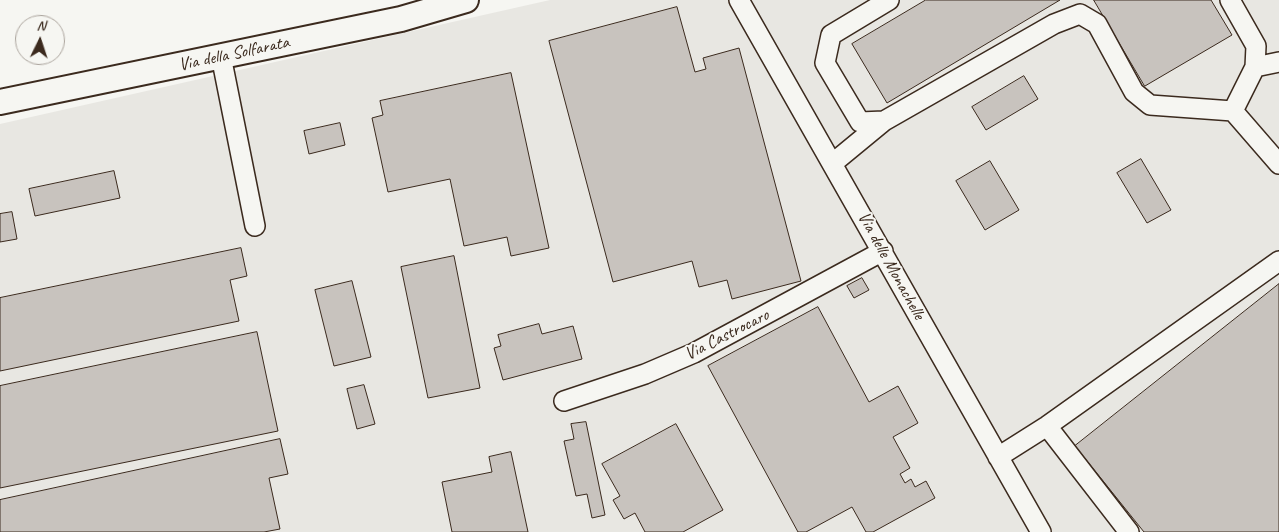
<!DOCTYPE html>
<style>
body{margin:0}
#map{position:relative;width:1279px;height:532px;overflow:hidden;background:#f6f6f2;font-family:Caveat,sans-serif}
canvas{display:block}
.north{position:absolute;left:15px;top:15px;width:50px;height:50px;box-sizing:border-box;background:#f6f6f2;border:1px solid #aba49d;border-radius:50%;rotate:4deg;font-size:14px;font-weight:700;line-height:20px;text-align:center;color:#3b2a1e}
.north::after{content:'';display:block;margin:auto;width:18px;height:22px;background:#3b2a1e;clip-path:polygon(50% 0,100% 100%,50% 72%,0 100%)}
</style>
<div id="map">
<canvas width="1279" height="532"></canvas>
<div class="north">N</div>
</div>
<script>
const context = document.querySelector('canvas').getContext('2d');
context.lineJoin = 'round';
function fill(path, color) {
  context.fillStyle = color;
  context.fill(path, 'evenodd');
}
function stroke(path, color, width, dash) {
  context.strokeStyle = color;
  context.lineWidth = width;
  context.lineCap = dash ? 'butt' : 'round';
  context.setLineDash(dash || []);
  context.stroke(path);
}
function label(font, color, halo, rows, align = 'center') {
  context.font = font + ' Caveat,sans-serif';
  context.lineWidth = 4;
  context.setLineDash([]);
  context.textBaseline = 'middle';
  context.strokeStyle = halo;
  context.fillStyle = color;
  for (const [text, x, y, turn = 0] of rows) {
    context.save();
    context.translate(x, y);
    context.rotate((+turn || 0) * Math.PI / 180);
    context.textAlign = isNaN(turn) ? turn : align;
    if (halo) context.strokeText(text, 0, 0);
    context.fillText(text, 0, 0);
    context.restore();
  }
}
const built = new Path2D(`
 M550,0H1279V532H0V124Z`);
const building = new Path2D(`
 M926,0H1060L887,103L852,44Z
 M1094,0H1211L1232,35L1145,86Z
 M677,7L695,72L706,69L703,58L739,48L801,281L732,299L727,280L699,287L692,261L613,282L549,41Z
 M511,73L549,248L511,256L507,237L464,246L450,179L388,192L372,118L383,115L380,101Z
 M1024,76L1038,99L986,130L972,107Z
 M340,123L345,145L309,154L304,131Z
 M1141,159L1171,210L1147,223L1117,173Z
 M990,161L1019,210L985,230L956,181Z
 M114,171L120,198L35,216L29,189Z
 M12,212L17,239L0,242V214Z
 M241,248L247,276L230,280L239,321L0,371V298Z
 M454,256L480,388L428,398L401,267Z
 M862,278L869,290L854,298L847,286Z
 M352,281L371,357L334,366L315,290Z
 M1279,284V532H1144L1075,446Z
 M818,307L869,402L898,386L918,423L893,437L910,468L900,474L905,483L911,479L915,487L926,481L935,498L873,532H866L852,507L806,532H798L708,366Z
 M539,324L542,334L573,326L582,359L503,380L494,348L501,346L498,335Z
 M257,332L278,431L0,488V386Z
 M364,385L375,424L357,429L347,389Z
 M586,422L605,515L592,518L587,494L576,496L564,441L574,439L571,424Z
 M676,424L723,510L683,532H645L635,513L624,519L613,500L620,496L602,464Z
 M280,439L288,474L269,478L280,529L264,532H0V500Z
 M511,452L528,532H452L442,482L492,472L489,457Z`);
const minor = new Path2D(`
 M739,0L1041,532
 M889,0L831,35L825,63L860,122L884,121L1054,24L1080,14L1097,24L1134,92L1150,105L1233,111L1279,164
 M1230,0L1256,46L1255,67L1233,111
 M221,56L255,226
 M1255,67L1279,62
 M833,163L884,121
 M564,401L645,374L694,353L883,251
 M1047,426L1129,532
 M998,457L1047,426L1279,261`);
const major = new Path2D(`
 M0,102L401,19L466,0`);
const streetNames = [
 ["Via della Solfarata",234,54,-12],
 ["Via delle Monachelle",891,266,61],
 ["Via Castrocaro",727,335,-27]
];
fill(built, '#e8e7e2');
fill(building, '#c8c3be');
stroke(building, '#3b2a1e', 1);
stroke(minor, '#3b2a1e', 22);
stroke(major, '#3b2a1e', 28);
stroke(minor, '#f6f6f2', 19);
stroke(major, '#f6f6f2', 24);
label('18px', '#3b2a1e', '#f6f6f2', streetNames);
</script>
